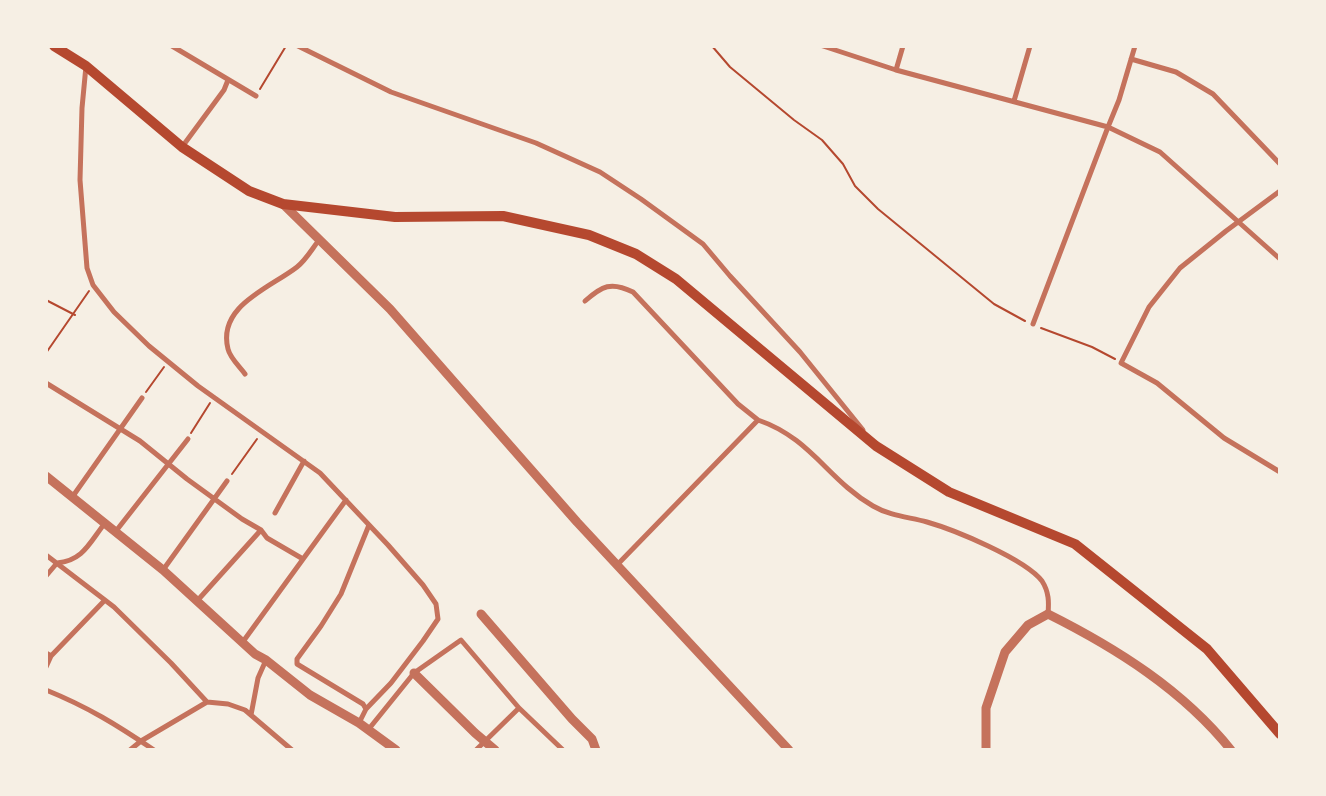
<!DOCTYPE html>
<style>
body{margin:0}
#map{position:relative;width:1326px;height:796px;overflow:hidden;background:#f6efe4;font-family:"Work Sans",sans-serif}
canvas{display:block}
.frame{position:absolute;inset:0;border:48px solid #f6efe4;pointer-events:none}
</style>
<div id="map">
<canvas width="1326" height="796"></canvas>
<div class="frame"></div>
</div>
<script>
const context = document.querySelector('canvas').getContext('2d');
context.lineJoin = 'round';
function stroke(path, color, width, dash) {
  context.strokeStyle = color;
  context.lineWidth = width;
  context.lineCap = dash ? 'butt' : 'round';
  context.setLineDash(dash || []);
  context.stroke(path);
}
const path = new Path2D(`
 M712,46L730,67L794,120L822,140L843,164L855,186L878,209L994,304L1025,321
 M260,89L286,46
 M46,300L75,315
 M1041,328L1092,347L1115,359
 M46,353L89,291
 M146,392L164,367
 M191,433L210,403
 M232,474L257,439`);
const minor = new Path2D(`
 M172,46L256,96
 M298,46L391,92L536,143L600,172L641,199L703,244L730,276L800,352L863,430
 M823,46L896,70
 M903,46L896,70L1108,127L1119,100L1135,46
 M1131,59L1176,72L1213,94L1280,164
 M86,66L82,108L80,180L87,268L93,285L114,312L149,346L198,386L320,473L388,545L423,585L436,604L438,619L423,641L391,683L366,709
 M1014,101L1030,46
 M182,147L224,90L228,80
 M1280,191L1226,231L1180,268L1149,307L1121,363L1157,383L1224,438L1280,472
 M585,301C602,286 611,281 633,292L738,404L758,420
 M1033,324L1108,127L1160,152L1280,259
 M245,374C240,367 230,358 228,349C217,306 270,288 297,267C306,260 312,249 319,240
 M46,383L140,441L187,479L242,519L261,530L267,538L303,559
 M73,496L142,398
 M275,513L304,461
 M116,531L188,439
 M46,555L114,607L171,663L207,702
 M617,565L758,420C811,438 828,480 873,506C890,516 909,517 927,522C955,530 1025,559 1042,581C1049,592 1049,602 1048,614
 M163,570L227,481
 M46,576L57,563C83,561 90,542 105,523
 M197,601L261,530
 M242,643L346,500
 M46,653L51,656L46,667
 M51,656L105,600
 M46,690C88,707 117,725 154,750
 M251,715L258,678L266,660
 M359,723L366,709L363,704L297,664V659L321,626L341,594L369,525
 M368,730L414,673L461,640L519,708L563,750
 M130,750L141,741L207,702L228,704L245,710L292,750
 M476,750L519,708`);
const tertiary = new Path2D(`
 M283,204L390,309L577,522L789,750
 M46,476L163,570L255,654L266,660L310,695L359,723L396,750
 M481,614L572,719L592,739L596,750
 M414,673L475,733L495,750
 M986,750V708L1005,652L1028,625L1048,614C1116,648 1183,690 1231,750`);
const secondary = new Path2D(`
 M54,46L86,66L182,147L249,191L283,204L395,217L503,216L589,235L636,254L676,279L876,446L949,492L1075,544L1207,649L1280,734`);
stroke(path, '#b5482f', 2);
stroke(minor, '#c5725c', 5);
stroke(tertiary, '#c5725c', 9);
stroke(secondary, '#b5482f', 10);
</script>
